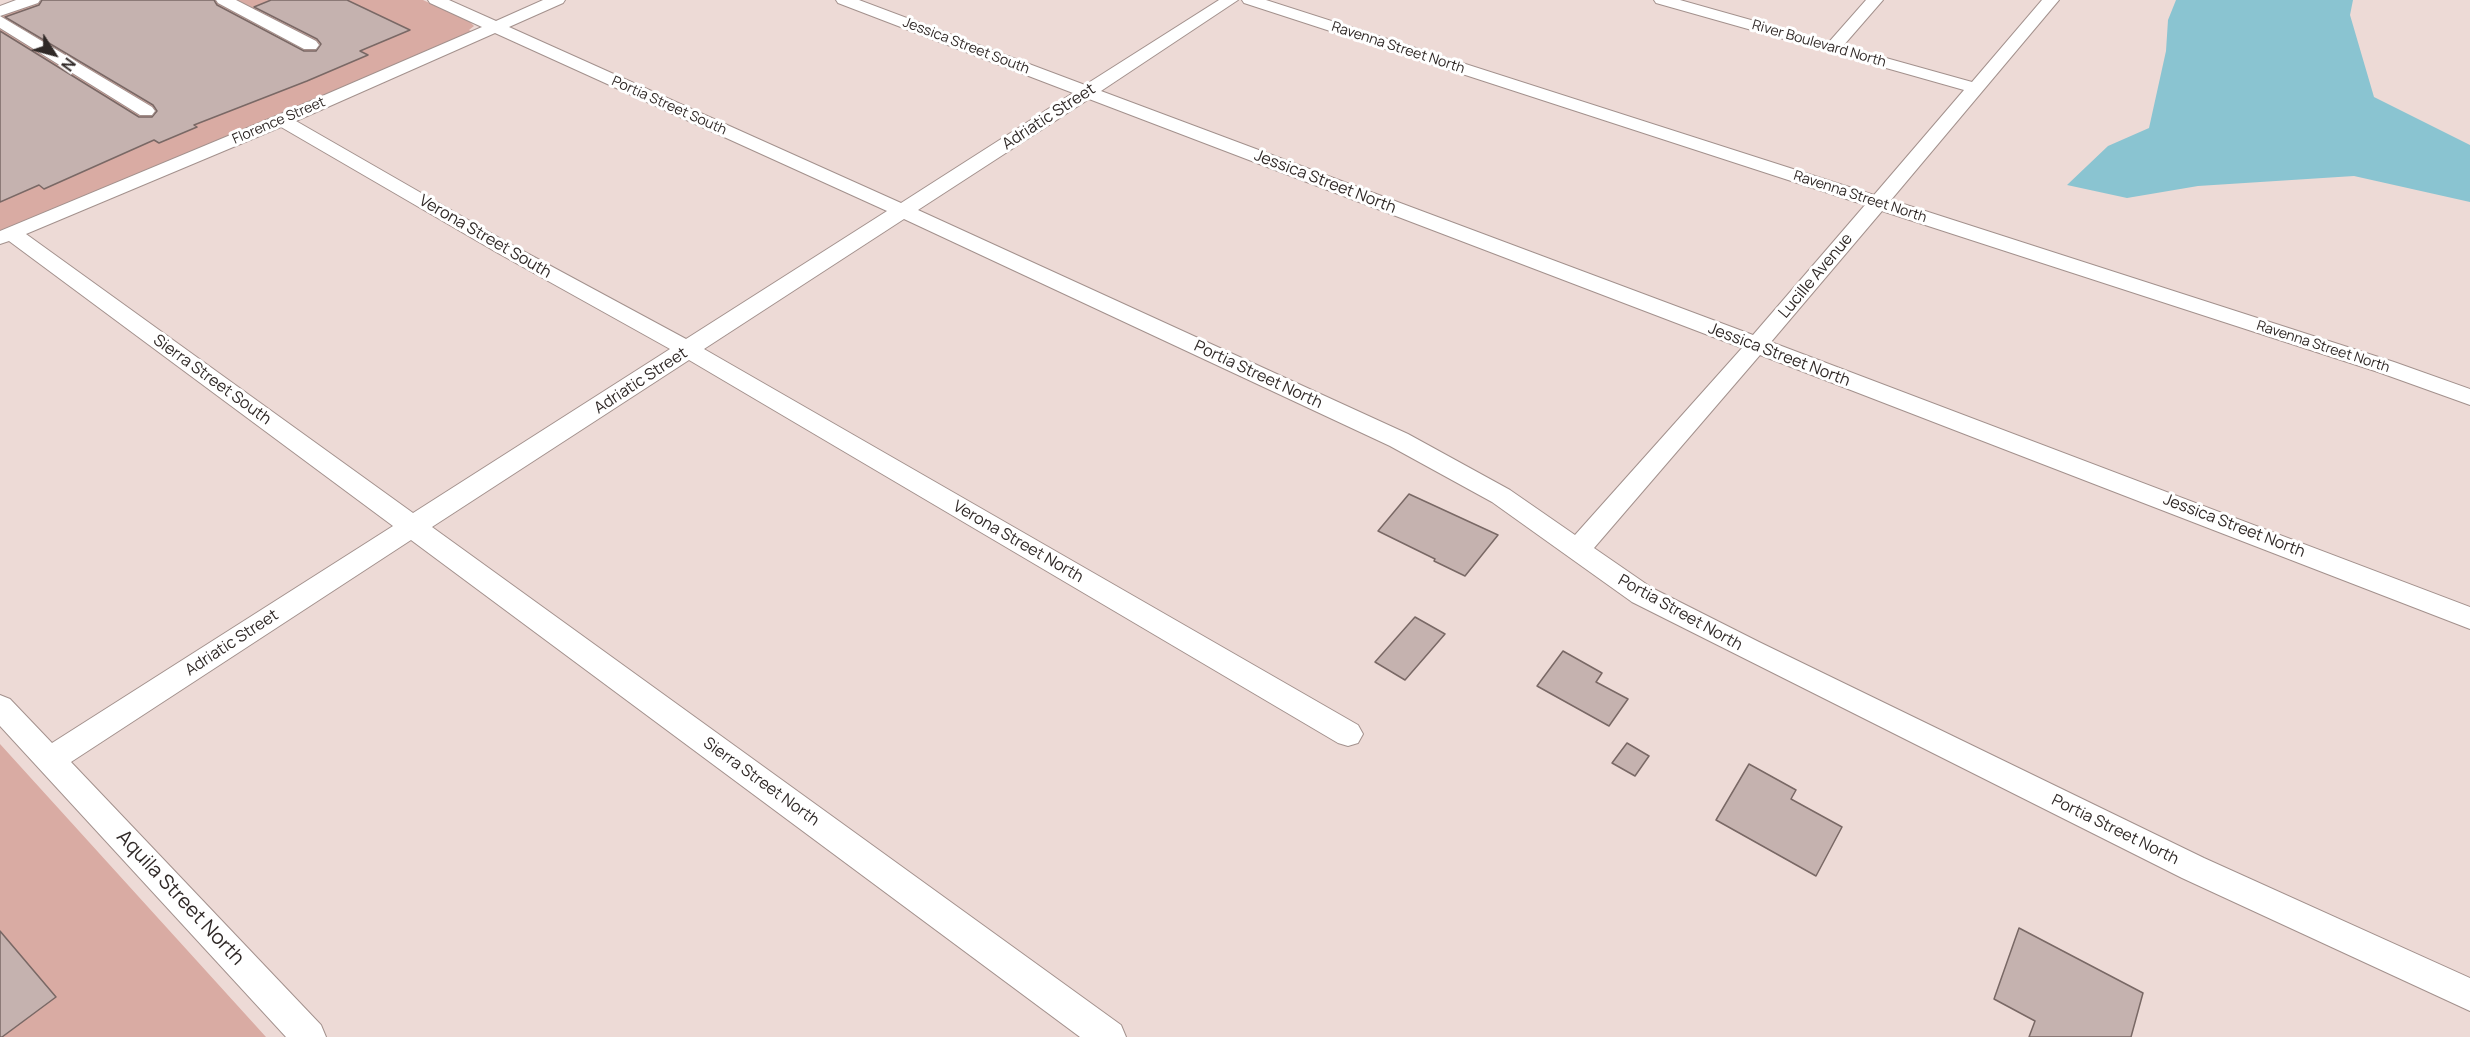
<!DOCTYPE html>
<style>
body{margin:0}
#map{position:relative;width:2470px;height:1037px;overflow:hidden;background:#eddad6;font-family:Manrope,sans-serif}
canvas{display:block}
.north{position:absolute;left:24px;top:24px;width:60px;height:60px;-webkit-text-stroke:4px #fff;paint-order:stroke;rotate:126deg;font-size:16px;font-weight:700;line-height:24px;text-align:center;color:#302927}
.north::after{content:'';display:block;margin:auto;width:21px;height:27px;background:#302927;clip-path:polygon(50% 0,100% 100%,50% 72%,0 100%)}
</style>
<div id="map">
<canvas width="2470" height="1037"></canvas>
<div class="north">N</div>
</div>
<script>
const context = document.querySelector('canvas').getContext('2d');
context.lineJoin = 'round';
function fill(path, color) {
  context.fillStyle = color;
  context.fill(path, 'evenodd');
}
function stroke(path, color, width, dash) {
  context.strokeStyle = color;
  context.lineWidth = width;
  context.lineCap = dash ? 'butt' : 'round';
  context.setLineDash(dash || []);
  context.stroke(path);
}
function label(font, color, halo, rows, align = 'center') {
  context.font = font + ' Manrope,sans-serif';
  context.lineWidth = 6;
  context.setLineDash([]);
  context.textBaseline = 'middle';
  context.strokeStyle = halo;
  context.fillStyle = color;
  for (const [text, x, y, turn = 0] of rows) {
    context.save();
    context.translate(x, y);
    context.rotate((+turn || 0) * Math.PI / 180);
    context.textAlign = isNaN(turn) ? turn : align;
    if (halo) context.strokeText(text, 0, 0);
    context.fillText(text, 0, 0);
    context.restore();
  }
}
const green = new Path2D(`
 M45,0H423L470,22L474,26L469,30L471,31L460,38L0,233V15Z
 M0,744L266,1037H0Z`);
const water = new Path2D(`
 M2176,0H2353L2350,15L2374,97L2470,145V202L2354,176L2198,186L2127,198L2067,185L2108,146L2149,128L2166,51L2168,20Z`);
const building = new Path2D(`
 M42,0H214L217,5L304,51H316L321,44L317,39L254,7L271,0H347L410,30L360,51L368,55L307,81L194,125L197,127L159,143L154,140L44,189L39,185L0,202V31L139,117H152L157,111L153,105L5,17L39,5Z
 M1409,494L1498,535L1465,576L1434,561L1435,559L1378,531Z
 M1415,617L1445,634L1405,680L1375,662Z
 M1563,651L1602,673L1596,682L1628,699L1609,726L1537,686Z
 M1627,743L1649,756L1635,776L1612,763Z
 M1749,764L1796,790L1791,799L1842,827L1816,876L1716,820Z
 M2019,928L2143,993L2131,1037H2029L2035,1021L1994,999Z
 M0,931L56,997L2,1037H0Z`);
const street = new Path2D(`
 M16,0H40L38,3L0,16V6Z
 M216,0H236L316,41L319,45L316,49H304L218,3Z
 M428,0H449L496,21L543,0H565L563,3L509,27L901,203L1073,93L838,3L836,0H859L1085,85L1219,0H1238L1101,91L1753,335L1865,205L1244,3L1242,0H1266L1874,195L1964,90L1656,3L1654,0H1680L1829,42L1866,0H1883L1843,46L1972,82L2042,0H2059L1891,200L2394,362L2470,389V405L2378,372L1882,211L1771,342L2470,607V629L1760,355L1594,548L1652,588L1759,642L2204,858L2470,978V1011L2182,878L1632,602L1492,502L1390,446L904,219L704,349L1358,725L1363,734L1358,743L1348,746L1338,743L689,360L432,527L1121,1025L1126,1037H1080L411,540L71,762L321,1025L326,1037H286L0,726V695L10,699L52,743L393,526L9,241L0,244V231L276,116L482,27L430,3ZM495,33L887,211L686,339L510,244L296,121ZM1089,99L1742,348L1575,535L1510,490L1408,434L918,210ZM281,127L496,252L670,349L413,513L26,234Z
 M0,16L152,107L155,111L152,115H140L0,28Z`);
const farStreetnames = [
 ["River Boulevard North",1819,44,16],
 ["Jessica Street South",966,46,21],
 ["Ravenna Street North",1398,48,18],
 ["Portia Street South",669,106,24],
 ["Florence Street",279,121,-23],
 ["Ravenna Street North",1860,197,18],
 ["Ravenna Street North",2323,347,18]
];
const streetNames = [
 ["Adriatic Street",1049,117,-33],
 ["Jessica Street North",1325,182,21],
 ["Verona Street South",485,237,30],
 ["Lucille Avenue",1816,276,-50],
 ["Jessica Street North",1779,355,21],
 ["Portia Street North",1258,375,25],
 ["Sierra Street South",212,380,36],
 ["Adriatic Street",641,381,-33],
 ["Jessica Street North",2234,526,21],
 ["Verona Street North",1018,542,30],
 ["Portia Street North",1680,613,29],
 ["Adriatic Street",232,643,-33],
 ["Sierra Street North",761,782,36],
 ["Portia Street North",2115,830,26]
];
const nearStreetnames = [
 ["Aquila Street North",180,898,47]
];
fill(green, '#d9aba3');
fill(water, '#8ac4d1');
fill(building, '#c5b2af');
stroke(building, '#796865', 1.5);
stroke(street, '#a3918d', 2);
fill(street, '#fff');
label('14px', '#302927', '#fff', farStreetnames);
label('16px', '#302927', '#fff', streetNames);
label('20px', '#302927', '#fff', nearStreetnames);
</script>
